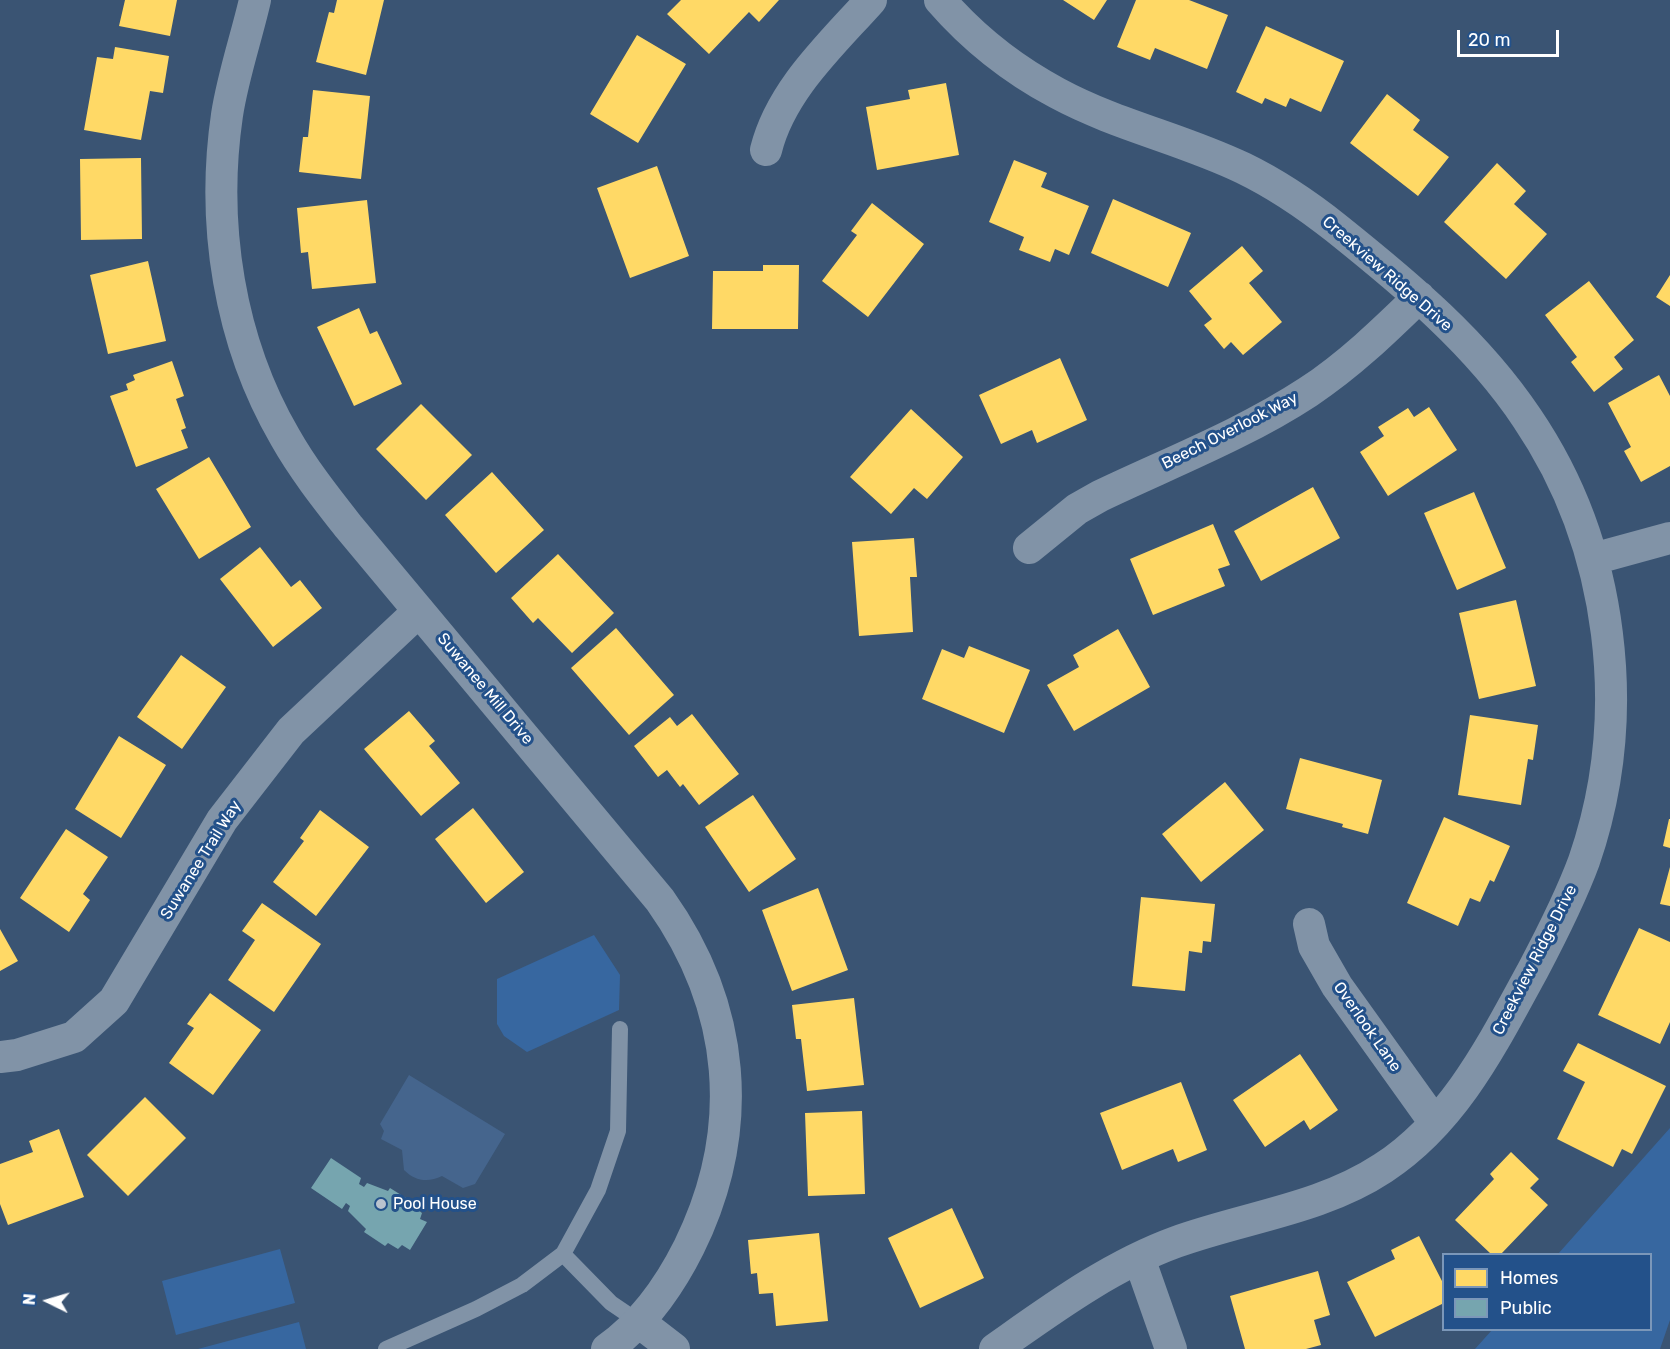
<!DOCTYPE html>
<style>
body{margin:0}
#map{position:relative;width:1670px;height:1349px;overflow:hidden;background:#3a5473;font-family:Rubik,sans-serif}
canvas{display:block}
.legend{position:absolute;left:1442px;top:1253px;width:210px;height:78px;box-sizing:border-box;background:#23518a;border:2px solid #7b97b9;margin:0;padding:8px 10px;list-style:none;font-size:18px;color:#fff}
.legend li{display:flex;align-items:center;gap:12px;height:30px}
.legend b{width:30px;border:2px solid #7b97b9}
.north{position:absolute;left:18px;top:1271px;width:60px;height:60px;-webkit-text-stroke:4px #23518a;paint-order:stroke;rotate:275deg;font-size:16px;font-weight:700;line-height:24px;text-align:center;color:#fff}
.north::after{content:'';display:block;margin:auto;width:21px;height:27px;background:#fff;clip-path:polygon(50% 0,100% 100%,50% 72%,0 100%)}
.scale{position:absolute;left:1457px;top:30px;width:102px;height:27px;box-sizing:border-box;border:3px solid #fff;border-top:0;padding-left:8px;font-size:18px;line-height:21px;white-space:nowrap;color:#fff;-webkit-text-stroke:4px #23518a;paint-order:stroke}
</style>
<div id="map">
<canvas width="1670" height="1349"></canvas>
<ul class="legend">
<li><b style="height:16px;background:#ffd966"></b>Homes</li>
<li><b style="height:16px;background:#76a5af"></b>Public</li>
</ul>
<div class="north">N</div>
<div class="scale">20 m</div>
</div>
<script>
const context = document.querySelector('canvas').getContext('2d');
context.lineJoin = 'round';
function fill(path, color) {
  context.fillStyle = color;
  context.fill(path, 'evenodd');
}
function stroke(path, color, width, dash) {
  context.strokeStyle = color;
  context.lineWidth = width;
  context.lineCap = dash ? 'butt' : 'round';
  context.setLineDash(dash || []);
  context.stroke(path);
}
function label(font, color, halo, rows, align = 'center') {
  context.font = font + ' Rubik,sans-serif';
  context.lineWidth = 6;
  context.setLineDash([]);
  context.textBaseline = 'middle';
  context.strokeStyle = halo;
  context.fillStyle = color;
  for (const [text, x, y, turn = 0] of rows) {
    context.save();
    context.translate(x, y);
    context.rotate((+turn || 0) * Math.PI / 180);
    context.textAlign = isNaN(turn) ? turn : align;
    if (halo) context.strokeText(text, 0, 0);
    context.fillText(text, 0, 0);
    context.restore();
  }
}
const green = new Path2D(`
 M594,935L620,975L619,1010L527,1052L504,1036L497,1024V979Z
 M1670,1128V1320L1660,1349H1475L1492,1330H1650V1254H1558Z
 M280,1249L295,1303L176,1335L162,1281Z
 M299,1322L306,1349H198Z`);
const water = new Path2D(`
 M409,1075L505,1134L475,1184L463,1188L442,1176C428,1183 415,1181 404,1170L402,1150L381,1139L384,1131L380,1124Z`);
const homes = new Path2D(`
 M125,0H177L170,36L119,26Z
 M337,0H384L366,75L316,62L329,12L334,13Z
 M681,0H779L759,22L749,12L709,54L667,14Z
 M1063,0H1107L1094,20Z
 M1136,0H1189L1228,15L1207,69L1155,48L1150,60L1117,47Z
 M1266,26L1344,61L1321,112L1290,98L1286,107L1265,98L1262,104L1236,92Z
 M637,35L686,64L638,143L590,114Z
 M115,47L169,56L163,93L150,91L141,140L84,130L97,57L113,59Z
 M946,83L959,155L877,170L866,107L910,99L908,90Z
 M313,90L370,96L361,179L299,172L303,137H308Z
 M1387,94L1420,120L1413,130L1449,157L1418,196L1350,143Z
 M141,158L142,239L81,240L80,159Z
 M1014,160L1047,173L1041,187L1089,206L1069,255L1055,249L1050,262L1019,250L1024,237L989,222Z
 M1497,163L1526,191L1514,204L1547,234L1506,279L1444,222Z
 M657,166L689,256L630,278L597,188Z
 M1113,199L1191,233L1168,287L1091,253Z
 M367,200L376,283L312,289L308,252L301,253L297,208Z
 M872,203L924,244L868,317L822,281L857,235L851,231Z
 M1242,246L1263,271L1249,283L1282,322L1243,355L1231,342L1224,349L1204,325L1212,319L1189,291Z
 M148,261L166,341L108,354L90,275Z
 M763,265H799L798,329H712L713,271H763Z
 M1670,275V306L1656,297Z
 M1589,281L1634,340L1614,357L1623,369L1594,392L1571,362L1577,357L1545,315Z
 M359,308L370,334L377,331L402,384L354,406L317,327Z
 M1060,358L1087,420L1037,443L1032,430L1001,444L979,395Z
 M172,361L184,396L176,399L186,428L181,430L188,448L136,467L110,396L128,390L126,384L135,380L133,375Z
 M1659,375L1670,396V466L1641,482L1624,451L1631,447L1608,403Z
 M421,404L472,455L426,500L376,449Z
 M1429,407L1457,450L1388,496L1360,452L1384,436L1378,427L1408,408L1414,417Z
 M911,409L963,457L927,499L914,488L891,514L850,477Z
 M209,457L251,527L199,559L156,489Z
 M492,472L544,530L496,573L445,515Z
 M1313,487L1340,538L1261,581L1234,531Z
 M1474,492L1506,568L1457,590L1424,513Z
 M1213,524L1230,565L1218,569L1225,586L1153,615L1130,559Z
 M914,538L917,577H910L913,632L859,636L852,542Z
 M260,547L291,587L300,580L322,608L273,647L220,579Z
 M558,554L614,613L572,653L538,618L533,623L511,598Z
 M1516,600L1536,686L1479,699L1459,613Z
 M616,628L674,695L629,735L571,668Z
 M1118,629L1150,687L1074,731L1047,685L1079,667L1073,655Z
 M969,646L1030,670L1004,733L922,699L942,649L964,658Z
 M181,655L226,687L182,749L137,717Z
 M409,711L435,741L429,746L460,783L421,816L364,749Z
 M692,714L739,774L699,805L683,784L680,787L667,770L658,777L634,746L670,717L677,726Z
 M1470,715L1538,725L1533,760L1528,759L1521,805L1458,795Z
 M119,736L166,765L121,838L75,809Z
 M1300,758L1382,780L1368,834L1342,827L1343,824L1286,809Z
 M1225,782L1264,830L1201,882L1162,834Z
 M753,795L796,859L749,892L705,827Z
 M473,808L524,872L486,903L435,839Z
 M320,810L369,847L316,916L273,882L304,841L300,838Z
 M1444,817L1510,846L1494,882L1490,880L1480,902L1470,898L1458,926L1407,903Z
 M1669,819H1670V848L1663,846Z
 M66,829L108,857L83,894L90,900L69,932L20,898Z
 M1670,867V906L1660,904Z
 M818,888L848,970L792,991L762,910Z
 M1141,897L1215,904L1211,942L1203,941L1202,953L1189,951L1185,991L1132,986Z
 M262,903L321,944L274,1012L228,980L255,940L242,931Z
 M1639,928L1670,942V1022L1660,1044L1598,1015Z
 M0,929L18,961L0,971Z
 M210,993L261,1030L213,1095L169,1063L194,1028L187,1024Z
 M854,998L864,1085L807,1091L801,1039H796L792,1005Z
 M1578,1043L1666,1086L1632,1154L1622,1149L1613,1167L1557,1139L1585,1082L1563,1071Z
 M1300,1054L1338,1110L1310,1130L1304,1120L1265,1147L1233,1100Z
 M1181,1082L1207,1150L1178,1162L1173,1149L1122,1170L1100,1113Z
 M145,1097L186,1138L128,1196L87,1155Z
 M862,1111L865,1194L808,1196L805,1113Z
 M59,1129L84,1197L8,1225L0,1204V1164L33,1152L29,1141Z
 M1511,1152L1539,1179L1530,1188L1548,1205L1501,1254H1491L1455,1220L1494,1179L1490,1174Z
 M952,1208L984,1278L920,1308L888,1238Z
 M819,1233L828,1321L776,1326L773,1293L759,1294L757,1273L751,1274L748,1240Z
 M1419,1236L1444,1285V1303L1375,1337L1347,1282L1395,1259L1391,1250Z
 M1318,1271L1330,1315L1314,1320L1321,1345L1306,1349H1245L1230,1296Z`);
const public = new Path2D(`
 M331,1158L361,1178L359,1184L364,1187L367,1183L388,1191L390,1188L414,1203L413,1206L422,1213L420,1219L427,1222L410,1250L402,1245L398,1249L388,1243L385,1246L364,1232L366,1229L348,1211L350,1206L346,1203L342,1209L311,1188Z`);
const lane = new Path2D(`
 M620,1029L618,1131L598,1190L563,1254L611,1303L639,1322
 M386,1349L476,1309L522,1285L563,1254`);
const street = new Path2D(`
 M255,0C246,39 233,76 227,115C211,224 229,341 285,437C303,469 326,498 348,526L660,900C736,1007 747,1129 689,1247C669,1287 644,1323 607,1349
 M940,0C973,38 1012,69 1057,93C1116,125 1183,139 1243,168C1276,184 1307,205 1336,228C1406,284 1477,343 1527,418C1614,546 1634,716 1584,861C1570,899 1552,934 1533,970C1493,1043 1455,1121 1383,1168C1321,1209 1245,1217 1176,1242C1110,1266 1052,1309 995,1349
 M766,150C781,90 831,45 871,0
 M1029,548L1077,509L1100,496C1169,463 1244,434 1308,392C1349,365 1384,331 1419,297
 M1593,559L1670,538
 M1309,924L1314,946L1337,986L1435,1123
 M0,1057L17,1055L74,1037L114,1001L222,820L291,731L419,611
 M1139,1258L1171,1349
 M639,1322L674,1349`);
const markers = [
 [381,1204,6,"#bac3ce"]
];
const streetNames = [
 ["Creekview Ridge Drive",1387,274,41],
 ["Beech Overlook Way",1230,431,-27],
 ["Suwanee Mill Drive",485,689,50],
 ["Suwanee Trail Way",201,860,-58],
 ["Creekview Ridge Drive",1535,960,-63],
 ["Overlook Lane",1367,1027,55]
];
const poiNames = [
 ["Pool House",393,1204]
];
fill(green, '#3767a0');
fill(water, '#45658d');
fill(homes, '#ffd966');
fill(public, '#76a5af');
stroke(lane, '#8193a7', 16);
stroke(street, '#8193a7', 32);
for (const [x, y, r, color] of markers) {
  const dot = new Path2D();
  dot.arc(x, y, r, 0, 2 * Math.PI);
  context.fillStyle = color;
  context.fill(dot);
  stroke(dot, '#23518a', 2);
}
label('16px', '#fff', '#23518a', streetNames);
label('16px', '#fff', '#23518a', poiNames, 'left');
</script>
